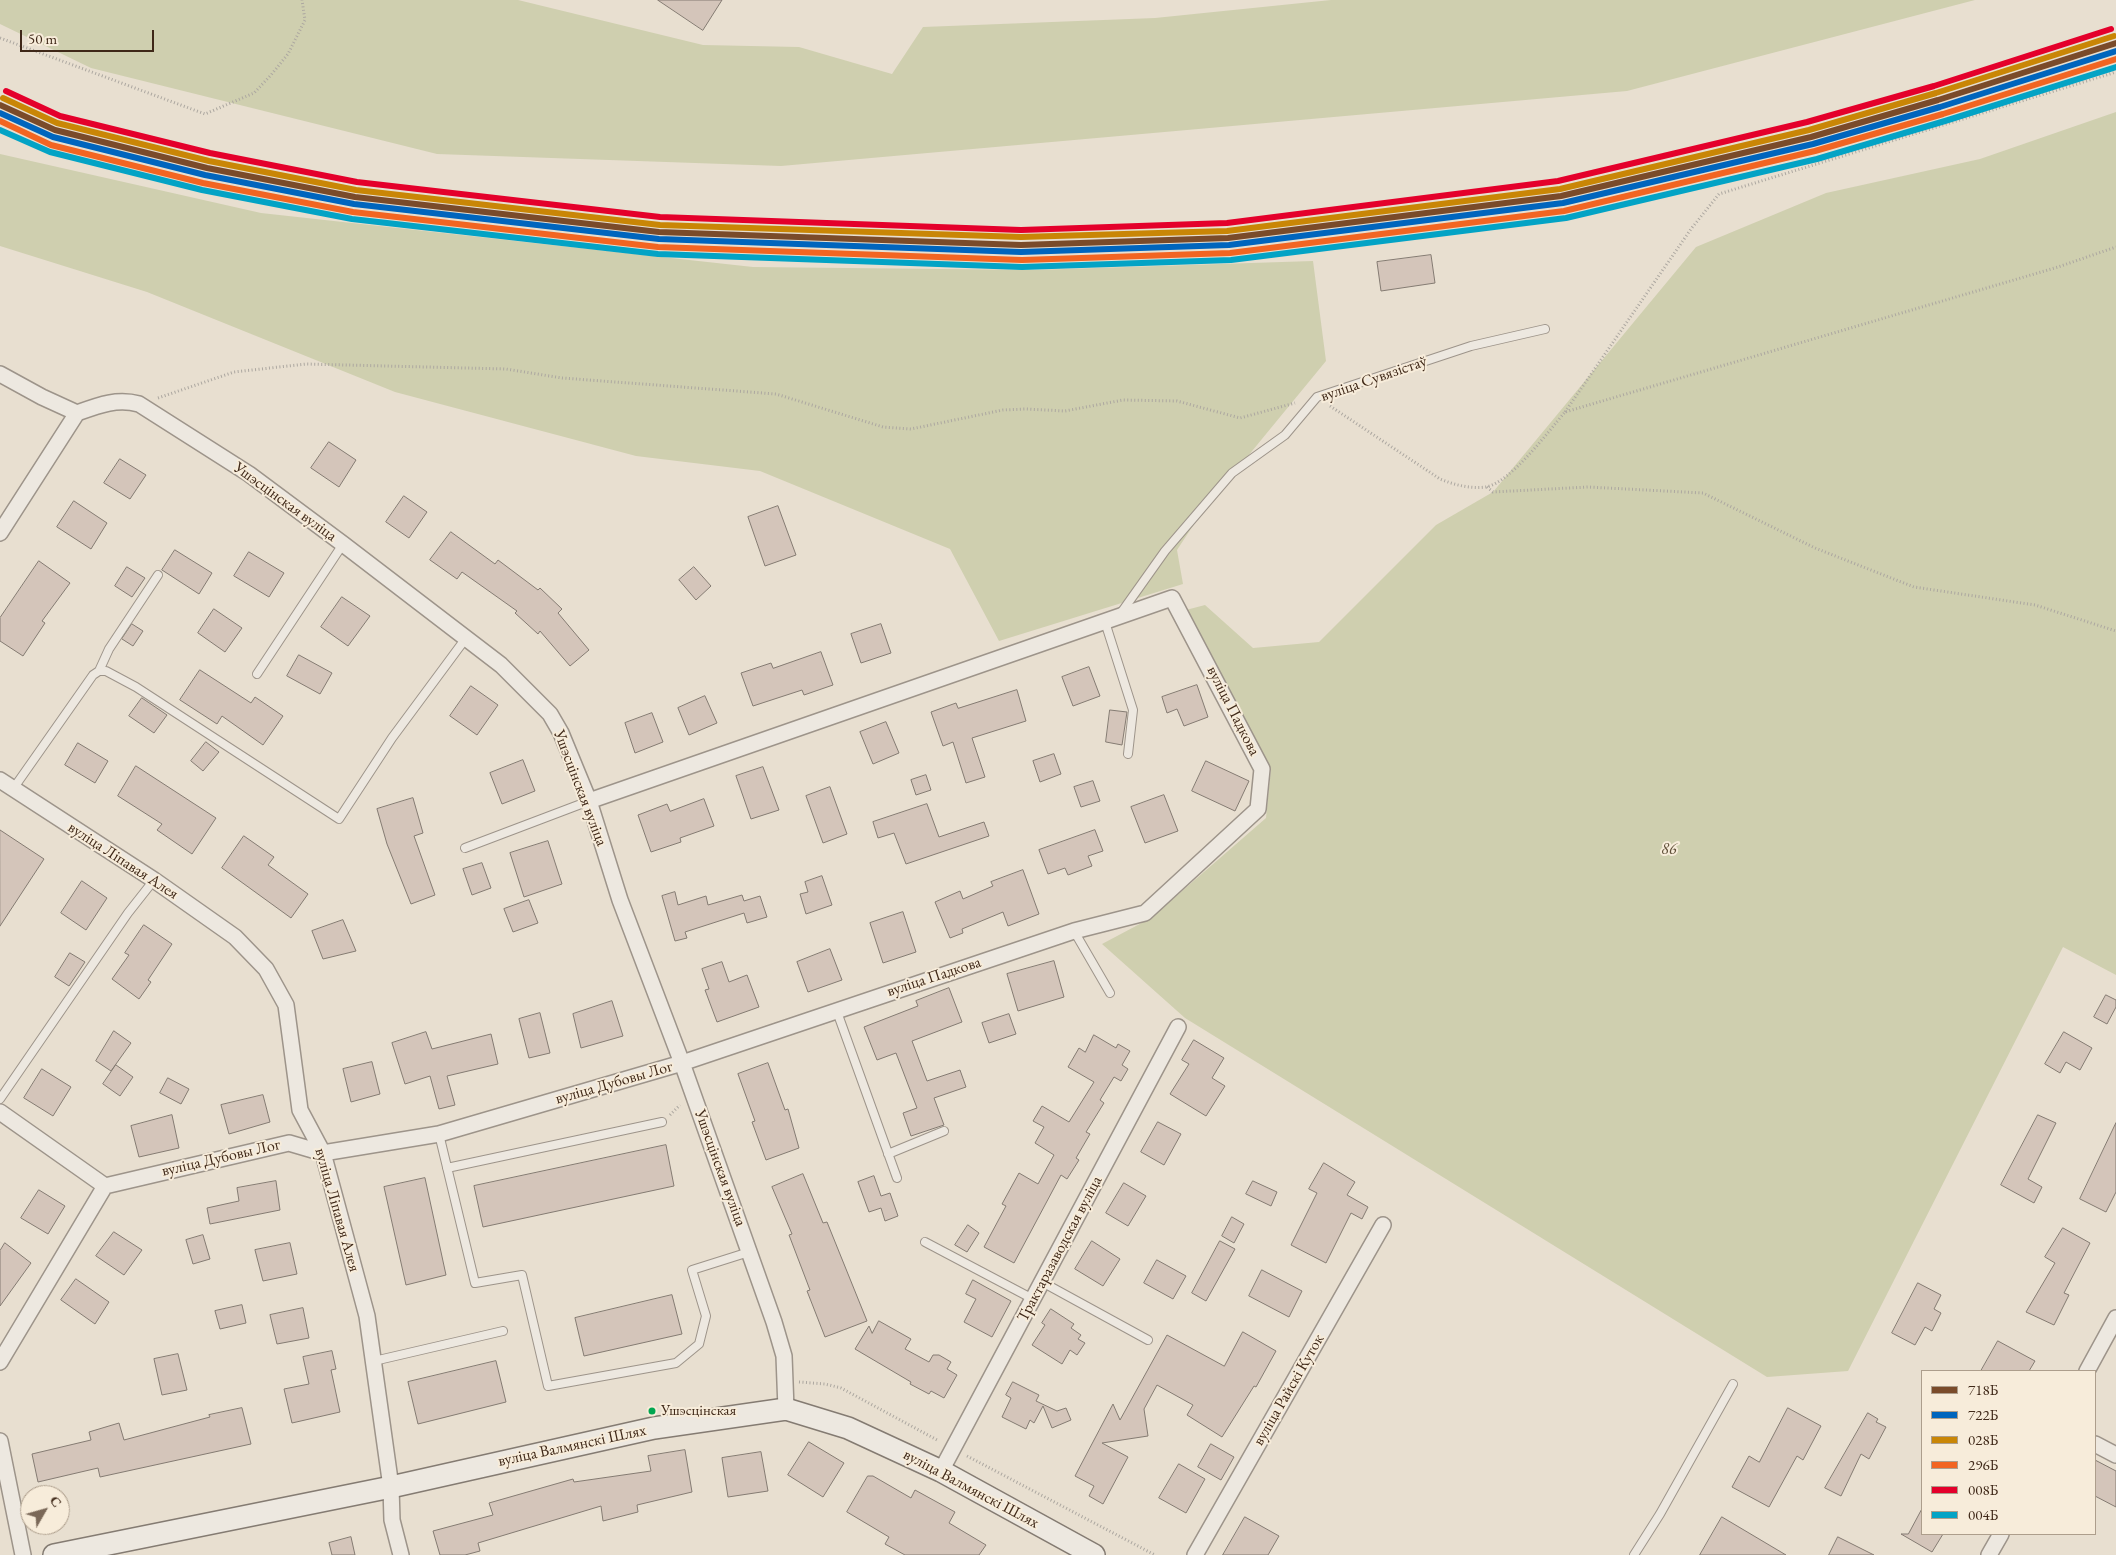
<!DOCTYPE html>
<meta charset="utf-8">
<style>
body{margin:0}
#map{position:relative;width:2116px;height:1555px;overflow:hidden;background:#e8dfd0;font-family:"EB Garamond",serif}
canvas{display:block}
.legend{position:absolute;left:1921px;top:1370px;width:175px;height:165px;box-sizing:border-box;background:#f7ecda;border:1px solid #ad9e8c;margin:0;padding:6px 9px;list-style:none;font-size:15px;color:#3f2818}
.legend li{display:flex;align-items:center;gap:10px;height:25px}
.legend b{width:25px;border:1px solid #ad9e8c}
.north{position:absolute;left:20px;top:1485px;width:50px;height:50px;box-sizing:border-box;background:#f7ecda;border:1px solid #ad9e8c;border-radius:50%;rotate:52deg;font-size:14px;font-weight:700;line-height:20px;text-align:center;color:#3f2818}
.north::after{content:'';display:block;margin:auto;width:18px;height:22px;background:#7a6858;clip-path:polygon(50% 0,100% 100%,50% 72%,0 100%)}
.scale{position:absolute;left:20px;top:30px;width:134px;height:22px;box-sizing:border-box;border:2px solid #3f2818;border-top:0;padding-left:6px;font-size:15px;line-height:18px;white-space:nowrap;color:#3f2818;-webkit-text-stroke:4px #f7ecda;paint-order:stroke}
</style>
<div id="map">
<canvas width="2116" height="1555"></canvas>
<ul class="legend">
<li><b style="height:6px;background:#7a4b2a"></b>718Б</li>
<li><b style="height:6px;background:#0065bd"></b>722Б</li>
<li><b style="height:6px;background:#c98606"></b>028Б</li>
<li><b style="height:6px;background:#f26522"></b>296Б</li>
<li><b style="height:6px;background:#e4002b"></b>008Б</li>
<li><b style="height:6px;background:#03a3c5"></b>004Б</li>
</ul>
<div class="north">С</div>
<div class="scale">50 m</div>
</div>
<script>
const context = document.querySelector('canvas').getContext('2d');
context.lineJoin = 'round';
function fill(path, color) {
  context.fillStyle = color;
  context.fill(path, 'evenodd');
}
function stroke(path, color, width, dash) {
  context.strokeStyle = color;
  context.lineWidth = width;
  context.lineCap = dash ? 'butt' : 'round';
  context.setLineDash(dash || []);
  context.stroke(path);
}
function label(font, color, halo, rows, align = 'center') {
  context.font = font + ' "EB Garamond",serif';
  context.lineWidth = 4;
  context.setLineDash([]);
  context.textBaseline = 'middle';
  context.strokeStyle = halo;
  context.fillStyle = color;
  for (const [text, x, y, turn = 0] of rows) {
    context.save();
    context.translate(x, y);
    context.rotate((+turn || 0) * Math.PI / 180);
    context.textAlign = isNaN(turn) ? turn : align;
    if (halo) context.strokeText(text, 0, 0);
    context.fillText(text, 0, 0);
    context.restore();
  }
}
const green = new Path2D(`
 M0,0H518L703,45L799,47L892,74L923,27L1155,18L1331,0H1975L1627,91L781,166L437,154L91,68L0,24Z
 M2116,112V975L2063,947L1848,1371L1767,1377L1185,1018L1102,944L1151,918L1266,818L1271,769L1186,610L1205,605L1253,648L1319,642L1436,525L1493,492L1696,247L1826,193L1980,159Z
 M0,154L261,213L753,267L1034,270L1313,261L1326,361L1202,512L1177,550L1183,584L999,641L950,549L760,471L636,456L395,392L147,292L0,246Z`);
const building = new Path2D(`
 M658,0H722L703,30Z
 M1431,255L1435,283L1381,291L1377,262Z
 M329,442L356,460L339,487L311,468Z
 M120,459L146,475L130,499L104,483Z
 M404,496L427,512L409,538L386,522Z
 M74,501L107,523L91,549L57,527Z
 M778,506L796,555L765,566L748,517Z
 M451,532L495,564L498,560L538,590L540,588L562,609L558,613L589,650L570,666L540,631L538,634L515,613L517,611L462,572L457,579L430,560Z
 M175,550L212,573L199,594L162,570Z
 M249,552L284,573L269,597L234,576Z
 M39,561L70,583L42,621L45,623L23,656L0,641V618Z
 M127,567L145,578L132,597L115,586Z
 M694,567L711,586L696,600L679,580Z
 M342,597L370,616L348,646L321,627Z
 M214,609L242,628L225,652L198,633Z
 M132,624L143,631L133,646L122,639Z
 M881,624L891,653L861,663L851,634Z
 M821,652L833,685L804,695L802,690L753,706L741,673L771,663L773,668Z
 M299,655L332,673L320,694L287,676Z
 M1089,667L1100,696L1073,706L1062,677Z
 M200,670L251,703L255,697L283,716L263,745L222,716L217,724L180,700Z
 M1197,685L1208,717L1184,726L1177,709L1167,713L1162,697Z
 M471,686L498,705L477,735L450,716Z
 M1017,690L1026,721L972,738L985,777L966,783L953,742L943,746L931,712L956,703L958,708Z
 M705,696L717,723L689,735L678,708Z
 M142,698L167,715L154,733L129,716Z
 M1110,710L1127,712L1122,745L1106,742Z
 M652,713L663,742L635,753L625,723Z
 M886,722L899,753L873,764L860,732Z
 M206,742L219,752L203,771L191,761Z
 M78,743L108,761L95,783L65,765Z
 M1054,754L1061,774L1040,782L1033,761Z
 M523,760L535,791L502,804L490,773Z
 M1206,761L1249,781L1235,811L1192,791Z
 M136,766L216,818L192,854L157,830L162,824L118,796Z
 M763,767L779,810L751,819L736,776Z
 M926,775L931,790L916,795L911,780Z
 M1093,781L1100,801L1081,807L1074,787Z
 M830,787L847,834L823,843L806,796Z
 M1164,795L1178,831L1145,843L1131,807Z
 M413,798L423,833L414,836L435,895L411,904L387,844L377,809Z
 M704,799L714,826L680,838L681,842L651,852L638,815L667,804L670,811Z
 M927,804L939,837L984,822L989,836L906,864L894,833L878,838L873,822Z
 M0,830L44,859L0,926Z
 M1095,830L1103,851L1088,856L1092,866L1068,875L1065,868L1048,874L1039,850Z
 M244,836L274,857L268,865L308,894L291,918L222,868Z
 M548,841L562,884L524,897L510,853Z
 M482,863L491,888L472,895L463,869Z
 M1023,870L1039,914L1008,926L1003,912L962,929L963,933L950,938L935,902L960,891L963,899L993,886L991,882Z
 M822,876L832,905L806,914L800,894L808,892L805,882Z
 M82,881L107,898L86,930L61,913Z
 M675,892L678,905L706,896L708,905L742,895L744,901L760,896L767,917L747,923L744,913L685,932L687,938L675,941L662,896Z
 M529,900L538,923L513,932L504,909Z
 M903,912L916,952L883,963L870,923Z
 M343,920L356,951L323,959L312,931Z
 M144,925L172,944L148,980L151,982L139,999L112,979L129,955L125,953Z
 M830,949L842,980L808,992L797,962Z
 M70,953L85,962L69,986L55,977Z
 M1054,961L1064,997L1018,1011L1007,974Z
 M722,962L729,982L747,975L759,1007L717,1022L705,990L709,989L702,969Z
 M949,988L962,1022L912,1041L927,1081L960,1070L966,1087L934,1098L944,1125L911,1136L903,1113L917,1108L896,1053L877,1060L864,1027L918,1006L916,1001Z
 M2106,995L2116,1000V1007L2107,1024L2094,1017Z
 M612,1001L623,1036L581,1048L573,1014Z
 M540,1013L550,1053L529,1058L519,1019Z
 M1009,1014L1016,1034L989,1043L982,1023Z
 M114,1031L131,1043L111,1071L96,1061Z
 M426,1032L432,1049L491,1034L498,1064L447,1076L455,1105L439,1109L430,1076L405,1084L392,1043Z
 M2064,1032L2092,1048L2080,1070L2066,1062L2060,1073L2045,1064Z
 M1094,1035L1116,1048L1118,1044L1130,1051L1122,1065L1128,1069L1121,1081L1114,1077L1100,1100L1104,1103L1086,1132L1090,1134L1076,1158L1079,1160L1067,1179L1061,1175L1014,1263L984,1247L1006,1206L1002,1204L1019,1173L1038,1184L1054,1155L1035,1143L1044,1127L1033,1121L1042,1106L1069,1122L1094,1082L1068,1067L1079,1048L1085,1052Z
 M1194,1040L1224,1058L1212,1078L1225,1086L1206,1116L1170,1094L1189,1064L1182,1060Z
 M372,1062L380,1094L351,1102L343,1069Z
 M768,1063L785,1110L788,1109L799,1148L766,1160L752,1122L755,1121L738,1074Z
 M116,1065L133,1077L120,1096L103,1084Z
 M42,1069L71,1087L53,1116L24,1098Z
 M168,1078L189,1089L181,1104L160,1093Z
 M263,1095L270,1122L229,1134L221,1105Z
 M172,1115L179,1148L139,1157L131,1126Z
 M2038,1115L2056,1123L2028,1179L2042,1187L2034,1203L2001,1185Z
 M1158,1122L1181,1134L1164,1165L1141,1152Z
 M2116,1123V1192L2106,1212L2080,1199Z
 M666,1145L674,1186L483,1227L474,1186Z
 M1324,1163L1355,1182L1347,1195L1368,1207L1362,1219L1351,1213L1326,1263L1291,1245L1317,1193L1309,1189Z
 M803,1174L823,1223L827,1222L867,1321L825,1337L807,1291L810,1290L789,1235L792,1234L772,1187Z
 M874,1176L881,1196L890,1193L898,1216L885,1221L881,1208L869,1212L858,1182Z
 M425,1178L446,1275L406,1285L384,1187Z
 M276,1181L280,1210L210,1224L207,1208L239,1201L237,1188Z
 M1253,1181L1277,1192L1271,1206L1246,1194Z
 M1124,1183L1146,1196L1128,1226L1106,1213Z
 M39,1190L65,1206L48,1234L21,1218Z
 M1232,1217L1244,1224L1234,1243L1222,1236Z
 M968,1225L979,1233L967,1252L955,1245Z
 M2063,1228L2090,1243L2064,1293L2069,1295L2054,1325L2026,1312L2055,1263L2045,1257Z
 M114,1232L142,1250L124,1275L96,1256Z
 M203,1235L210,1259L193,1264L186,1240Z
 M1092,1241L1120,1259L1103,1286L1075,1269Z
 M1220,1241L1235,1249L1206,1301L1192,1293Z
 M5,1243L31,1263L0,1306V1251Z
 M290,1243L297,1274L263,1281L255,1250Z
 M1157,1260L1186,1276L1173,1299L1144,1283Z
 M1262,1270L1302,1291L1289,1317L1249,1296Z
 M76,1279L109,1302L95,1324L61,1300Z
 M973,1280L1011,1301L992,1337L964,1322L976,1299L966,1294Z
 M1918,1283L1941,1295L1934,1309L1941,1313L1932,1331L1925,1327L1915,1345L1892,1333Z
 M672,1295L682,1334L584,1356L575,1318Z
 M242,1305L246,1323L220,1329L215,1311Z
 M303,1308L309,1338L277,1344L270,1315Z
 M1051,1309L1074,1324L1071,1328L1081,1335L1078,1339L1085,1343L1077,1355L1070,1350L1062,1364L1032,1345L1045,1325L1042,1323Z
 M879,1321L911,1339L905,1349L929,1362L933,1355H939L951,1362L947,1369L957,1375L944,1398L931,1391L929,1394L910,1384L911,1382L855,1349L869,1326L872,1333Z
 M1243,1332L1276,1351L1256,1387L1254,1386L1222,1437L1187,1415L1193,1405L1157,1385L1144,1409L1148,1436L1102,1443L1128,1457L1103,1504L1089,1496L1094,1486L1075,1476L1113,1404L1120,1420L1167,1335L1224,1366Z
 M1998,1341L2035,1361L2029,1371H1981Z
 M332,1351L336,1369L331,1370L340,1412L292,1423L284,1389L309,1384L303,1357Z
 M178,1354L187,1390L162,1395L154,1359Z
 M496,1361L506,1402L418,1424L408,1382Z
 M1013,1382L1039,1395L1036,1401L1057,1411L1066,1408L1071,1420L1052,1428L1043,1406L1034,1423L1030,1420L1026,1429L1002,1417L1011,1398L1006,1395Z
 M242,1408L251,1444L100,1477L98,1468L38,1482L32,1454L91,1440L89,1432L119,1423L124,1440L210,1417L209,1415Z
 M1788,1408L1821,1426L1803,1460L1797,1456L1769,1507L1732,1487L1749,1456L1759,1462Z
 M1868,1413L1878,1419L1876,1422L1886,1427L1869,1459L1861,1454L1841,1496L1825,1488Z
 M809,1442L844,1463L823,1497L788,1475Z
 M1211,1444L1234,1457L1221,1480L1198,1467Z
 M685,1450L692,1492L637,1505L638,1512L603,1521L601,1506L478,1543L480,1551L465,1555H440L433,1531L493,1515L489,1503L573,1479L574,1482L651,1471L648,1456Z
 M761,1452L768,1491L728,1497L722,1458Z
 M2095,1460L2116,1471V1507L2095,1496Z
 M1179,1464L1205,1479L1186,1513L1159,1498Z
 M868,1476H873L911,1498L915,1490L955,1512L949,1523L986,1545L979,1555H905L885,1544L889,1537L847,1512Z
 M1922,1509V1534H1943L1932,1552L1901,1534H1908Z
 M1245,1517L1279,1536L1268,1555H1223Z
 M1722,1517L1786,1555H1700Z
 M351,1537L355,1555H332L329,1543Z
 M1838,1537L1874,1555H1829Z`);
const path = new Path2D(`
 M0,38L205,114L254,93L271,75L288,54L305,20L302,0
 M158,398L234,372L306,364L506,369L562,378L776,394L883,427L911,429L1003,410L1026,409L1065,411L1123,400L1177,401L1240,418L1295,403
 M1330,406L1440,479C1455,485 1470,489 1486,487C1511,482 1548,432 1565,412L2058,267L2116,247
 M1565,412L1691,229L1719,194L2116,72
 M1487,487L1493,492L1588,487L1703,493L1815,548L1914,587L2035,605L2116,631
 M670,1115L680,1105
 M799,1382L825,1384L841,1388L939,1441
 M967,1456L1155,1555`);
const lane = new Path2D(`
 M1121,613L1165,551L1232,473L1285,435L1317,397L1471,346L1545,329
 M1105,622L1133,710L1128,754
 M99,671L109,649L158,575
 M257,674L343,544
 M13,789L93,675L99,671H106L136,687L339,819L392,738L466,638
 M465,848L589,801
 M1074,931L1110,993
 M836,1009L897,1178
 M0,1099L128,913L154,880
 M439,1134L475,1283L522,1275L548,1386L676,1363L699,1344L706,1316L692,1270L749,1252
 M888,1154L944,1131
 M447,1168L662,1122
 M925,1242L1033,1299
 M1042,1282L1148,1340
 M374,1361L503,1331
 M1634,1555L1660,1514L1733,1384`);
const street = new Path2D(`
 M0,374L42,397L77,413C99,405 117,398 139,404L249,474L343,544L501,665L550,714L561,733L589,801L620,900L682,1063L774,1322L784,1356L786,1409
 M0,533L77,413
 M0,780L154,880L235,937L266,969L286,1005L300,1110L323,1153L367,1316L391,1487L392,1520L401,1555
 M0,1112L105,1186
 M0,1362L105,1186L289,1143L323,1153L439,1134L682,1063L1074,931L1145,913L1258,809L1262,769L1172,598L589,801
 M2087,1371L2116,1318
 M0,1441L23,1555
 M2095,1444L2116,1455
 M941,1471L1178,1027
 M1195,1555L1383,1225
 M1989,1555L2001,1534`);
const secondary = new Path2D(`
 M54,1555L391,1487L654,1428L786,1409L848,1428L941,1471L1094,1555`);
const rail1 = new Path2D(`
 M0,105L55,130L207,168L355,197L659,232L1021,245L1228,238L1561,196L1811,137L1938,100L2116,43`);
const rail2 = new Path2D(`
 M0,113L53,137L205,175L354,204L659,239L1021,252L1229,245L1563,203L1813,144L1940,107L2116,51`);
const rail3 = new Path2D(`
 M3,98L57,123L209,161L356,190L660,225L1021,237L1227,231L1560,189L1809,130L1936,93L2114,36`);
const rail4 = new Path2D(`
 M0,121L51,145L203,183L353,212L658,247L1022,260L1230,253L1564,211L1815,151L1943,114L2116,59`);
const rail5 = new Path2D(`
 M6,91L60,116L210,153L357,182L660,217L1021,230L1227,223L1558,181L1807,122L1934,86L2111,29`);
const rail6 = new Path2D(`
 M0,130L50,152L202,190L352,219L658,254L1022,267L1231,260L1566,218L1817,159L1945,121L2116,67`);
const markers = [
 [652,1411,4.5,"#00a651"]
];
const busNames = [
 ["Ушэсцінская",661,1411]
];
const streetNames = [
 ["вуліца Сувязістаў",1374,379,-19],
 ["Ушэсцінская вуліца",285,502,36],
 ["вуліца Падкова",1233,711,63],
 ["Ушэсцінская вуліца",580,788,69],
 ["вуліца Ліпавая Алея",123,861,33],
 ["вуліца Падкова",934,977,-18],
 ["вуліца Дубовы Лог",614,1083,-16],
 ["вуліца Дубовы Лог",221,1158,-13],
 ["Ушэсцінская вуліца",720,1168,70],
 ["вуліца Ліпавая Алея",337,1210,74],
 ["Трактаразаводская вуліца",1060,1249,-62],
 ["вуліца Райскі Куток",1289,1390,-60],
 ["вуліца Валмянскі Шлях",572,1446,-12],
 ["вуліца Валмянскі Шлях",971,1489,28]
];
const parkNames = [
 ["86",1669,850]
];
fill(green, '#cfcfaf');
fill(building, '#d4c5ba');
stroke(building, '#847b72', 1);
stroke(lane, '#9d948a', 10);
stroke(street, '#9d948a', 18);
stroke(secondary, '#847b72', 24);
stroke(path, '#aca7a0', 3, [1, 2.5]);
stroke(lane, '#ede8e0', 8);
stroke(street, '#ede8e0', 15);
stroke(secondary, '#ede8e0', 21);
stroke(rail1, '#7a4b2a', 6);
stroke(rail2, '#0065bd', 6);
stroke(rail3, '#c98606', 6);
stroke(rail4, '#f26522', 6);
stroke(rail5, '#e4002b', 6);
stroke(rail6, '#03a3c5', 6);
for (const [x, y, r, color] of markers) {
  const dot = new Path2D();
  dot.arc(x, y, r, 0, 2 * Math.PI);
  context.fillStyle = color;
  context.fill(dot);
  stroke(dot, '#f7ecda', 2);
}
label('15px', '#3f2818', '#f7ecda', busNames, 'left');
label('16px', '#3f2818', '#f7ecda', streetNames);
label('italic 16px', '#5e4e37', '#f7ecda', parkNames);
</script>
